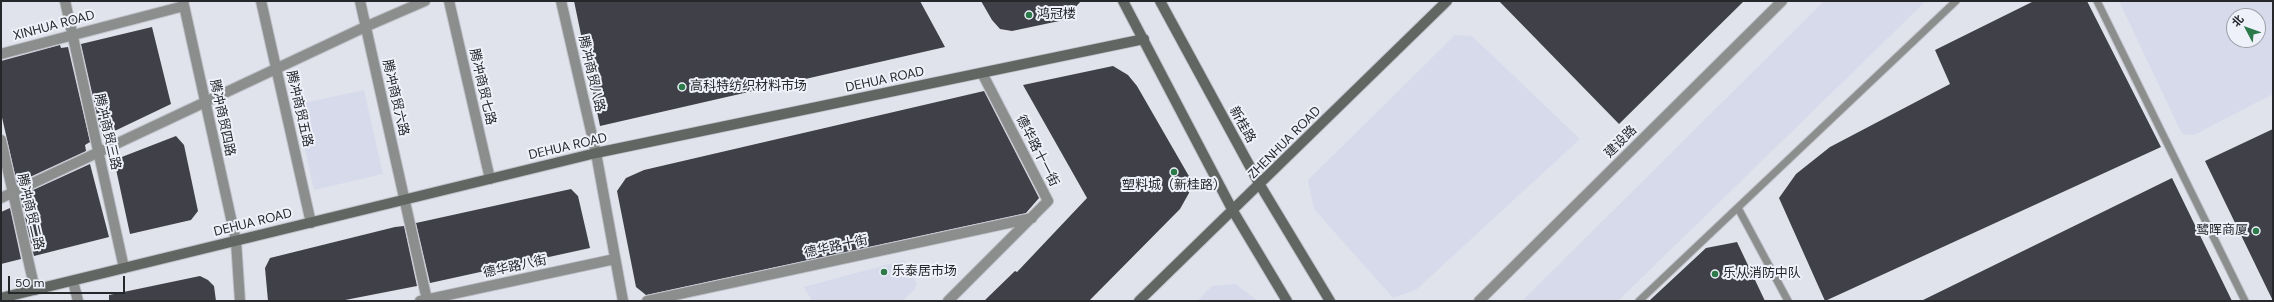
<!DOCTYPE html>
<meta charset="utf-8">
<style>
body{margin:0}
#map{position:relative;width:2274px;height:302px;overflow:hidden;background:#e1e3ec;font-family:"DM Sans","Noto Sans SC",sans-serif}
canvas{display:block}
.frame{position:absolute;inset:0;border:2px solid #26272a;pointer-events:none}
.north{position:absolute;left:2226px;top:8px;width:40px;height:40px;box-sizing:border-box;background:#eef1fa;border:1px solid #9ea0a7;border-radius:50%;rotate:311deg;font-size:11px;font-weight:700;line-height:16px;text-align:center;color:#26272a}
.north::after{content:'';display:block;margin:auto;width:14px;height:18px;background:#2c7a49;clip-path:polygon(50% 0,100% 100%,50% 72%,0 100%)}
.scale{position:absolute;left:8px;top:276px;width:117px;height:18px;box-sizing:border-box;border:2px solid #26272a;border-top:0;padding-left:5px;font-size:12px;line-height:14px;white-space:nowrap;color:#26272a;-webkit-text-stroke:3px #eef1fa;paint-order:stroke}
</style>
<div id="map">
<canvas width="2274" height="302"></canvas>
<div class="frame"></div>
<div class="north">北</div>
<div class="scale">50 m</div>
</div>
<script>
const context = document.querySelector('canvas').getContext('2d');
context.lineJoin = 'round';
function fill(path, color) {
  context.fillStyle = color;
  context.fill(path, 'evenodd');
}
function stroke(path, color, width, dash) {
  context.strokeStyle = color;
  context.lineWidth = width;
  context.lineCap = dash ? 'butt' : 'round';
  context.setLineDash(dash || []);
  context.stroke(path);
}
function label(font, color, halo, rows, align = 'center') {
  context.font = font + ' "DM Sans","Noto Sans SC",sans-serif';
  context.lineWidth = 4;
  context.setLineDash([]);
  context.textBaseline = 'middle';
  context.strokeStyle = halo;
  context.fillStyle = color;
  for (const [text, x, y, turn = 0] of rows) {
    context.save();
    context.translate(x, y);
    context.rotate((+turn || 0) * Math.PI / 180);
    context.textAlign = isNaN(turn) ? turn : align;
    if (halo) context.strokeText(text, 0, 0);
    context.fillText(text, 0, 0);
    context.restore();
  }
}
const built = new Path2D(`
 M1824,1H1926L1618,301H1522Z
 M2119,1H2273V94L2194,135L2182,134ZM2234,16H2258V40H2234Z
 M1455,35L1472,36L1580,139L1417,289L1393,298L1314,209L1308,180Z
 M364,90L383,174L314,190L295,105Z
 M904,260L917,284L915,289L902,301H812L804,287Z
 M1236,284L1258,301H1197L1212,286Z`);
const building = new Path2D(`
 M574,1H920L945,47L600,126Z
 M981,1H1081L1064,20L1012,31L1000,29L992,20Z
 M1499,1H1744L1619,124Z
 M2034,1H2087L2161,147L1825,301L1779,198L1796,174L1830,147L1950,84L1935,50Z
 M152,27L171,104L102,137L81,44Z
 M60,45L61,48L68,47L90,142L85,145L86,151L17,183L1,113V61Z
 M1113,66L1128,75L1137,86L1190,178L1189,193L1180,209L1089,301H984L1015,271L1017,272L1087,198L1023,85Z
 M984,91L1039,198L1026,213L646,295L636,287L617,191L626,178L644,170Z
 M2273,129V301L2205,161Z
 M176,136L184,145L198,211L191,220L130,234L114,160Z
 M90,164L109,237L34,256L20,196Z
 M2172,178L2232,301H1921Z
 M571,189L578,196L590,248L430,283L416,223Z
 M10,208L21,259L1,264V212Z
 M404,226L417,286L340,301H268L265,268L270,258L395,227Z
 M1737,242L1765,301H1649L1706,248Z
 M200,276L208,280L214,286L216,301H109V295Z`);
const lane = new Path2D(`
 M2097,1L2245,301
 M1738,208L1788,301
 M1639,301L1956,1`);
const street = new Path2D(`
 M65,1L124,268
 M183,1L236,241L240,301
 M261,1L311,223
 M360,1L427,300
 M449,1L490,179
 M561,1L596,153L623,301
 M1,54L184,6
 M1,140L35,290
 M1,198L365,27L425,1
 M73,281L78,301
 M420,301L615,259
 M647,301L1032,218
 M948,301L1048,201L982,73
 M1479,301L1782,1`);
const secondary = new Path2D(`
 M1123,1L1233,211L1287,301
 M1160,1L1260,185L1330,301
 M1,298L596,153L1144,39
 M1139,301L1447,1`);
const markers = [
 [1029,15,4,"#2c7a49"],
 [682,87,4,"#2c7a49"],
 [1174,172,4,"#2c7a49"],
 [2256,231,4,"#2c7a49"],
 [884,272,4,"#2c7a49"],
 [1715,274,4,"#2c7a49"]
];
const poiNames = [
 ["鸿冠楼",1037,15],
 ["高科特纺织材料市场",690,87],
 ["塑料城（新桂路）",1174,186,"center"],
 ["鹭晖商厦",2248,231,"right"],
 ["乐泰居市场",892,272],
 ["乐从消防中队",1723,274]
];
const streetNames = [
 ["XINHUA ROAD",54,26,-15],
 ["腾冲商贸八路",591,74,77],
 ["DEHUA ROAD",885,80,-12],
 ["腾冲商贸七路",482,87,77],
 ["腾冲商贸六路",395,98,77],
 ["腾冲商贸五路",299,109,77],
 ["腾冲商贸四路",222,118,78],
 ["新桂路",1242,125,61],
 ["腾冲商贸三路",107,132,77],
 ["建设路",1621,142,-45],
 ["ZHENHUA ROAD",1285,143,-45],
 ["DEHUA ROAD",568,147,-13],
 ["德华路十一街",1037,151,63],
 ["腾冲商贸二路",30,212,77],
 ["DEHUA ROAD",253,223,-14],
 ["德华路十街",836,247,-12],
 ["德华路八街",515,267,-12]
];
fill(built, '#d6daeb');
fill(building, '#3f4048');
stroke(lane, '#bfc1c9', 9);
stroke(street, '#bfc1c9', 12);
stroke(secondary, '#bfc1c9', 12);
stroke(lane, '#8b8e8c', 7);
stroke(street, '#8b8e8c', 10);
stroke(secondary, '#616662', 10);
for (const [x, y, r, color] of markers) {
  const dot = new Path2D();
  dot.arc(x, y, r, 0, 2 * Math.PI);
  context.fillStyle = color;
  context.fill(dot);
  stroke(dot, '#eef1fa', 1.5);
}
label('13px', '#26272a', '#eef1fa', poiNames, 'left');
label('13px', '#26272a', '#eef1fa', streetNames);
</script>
